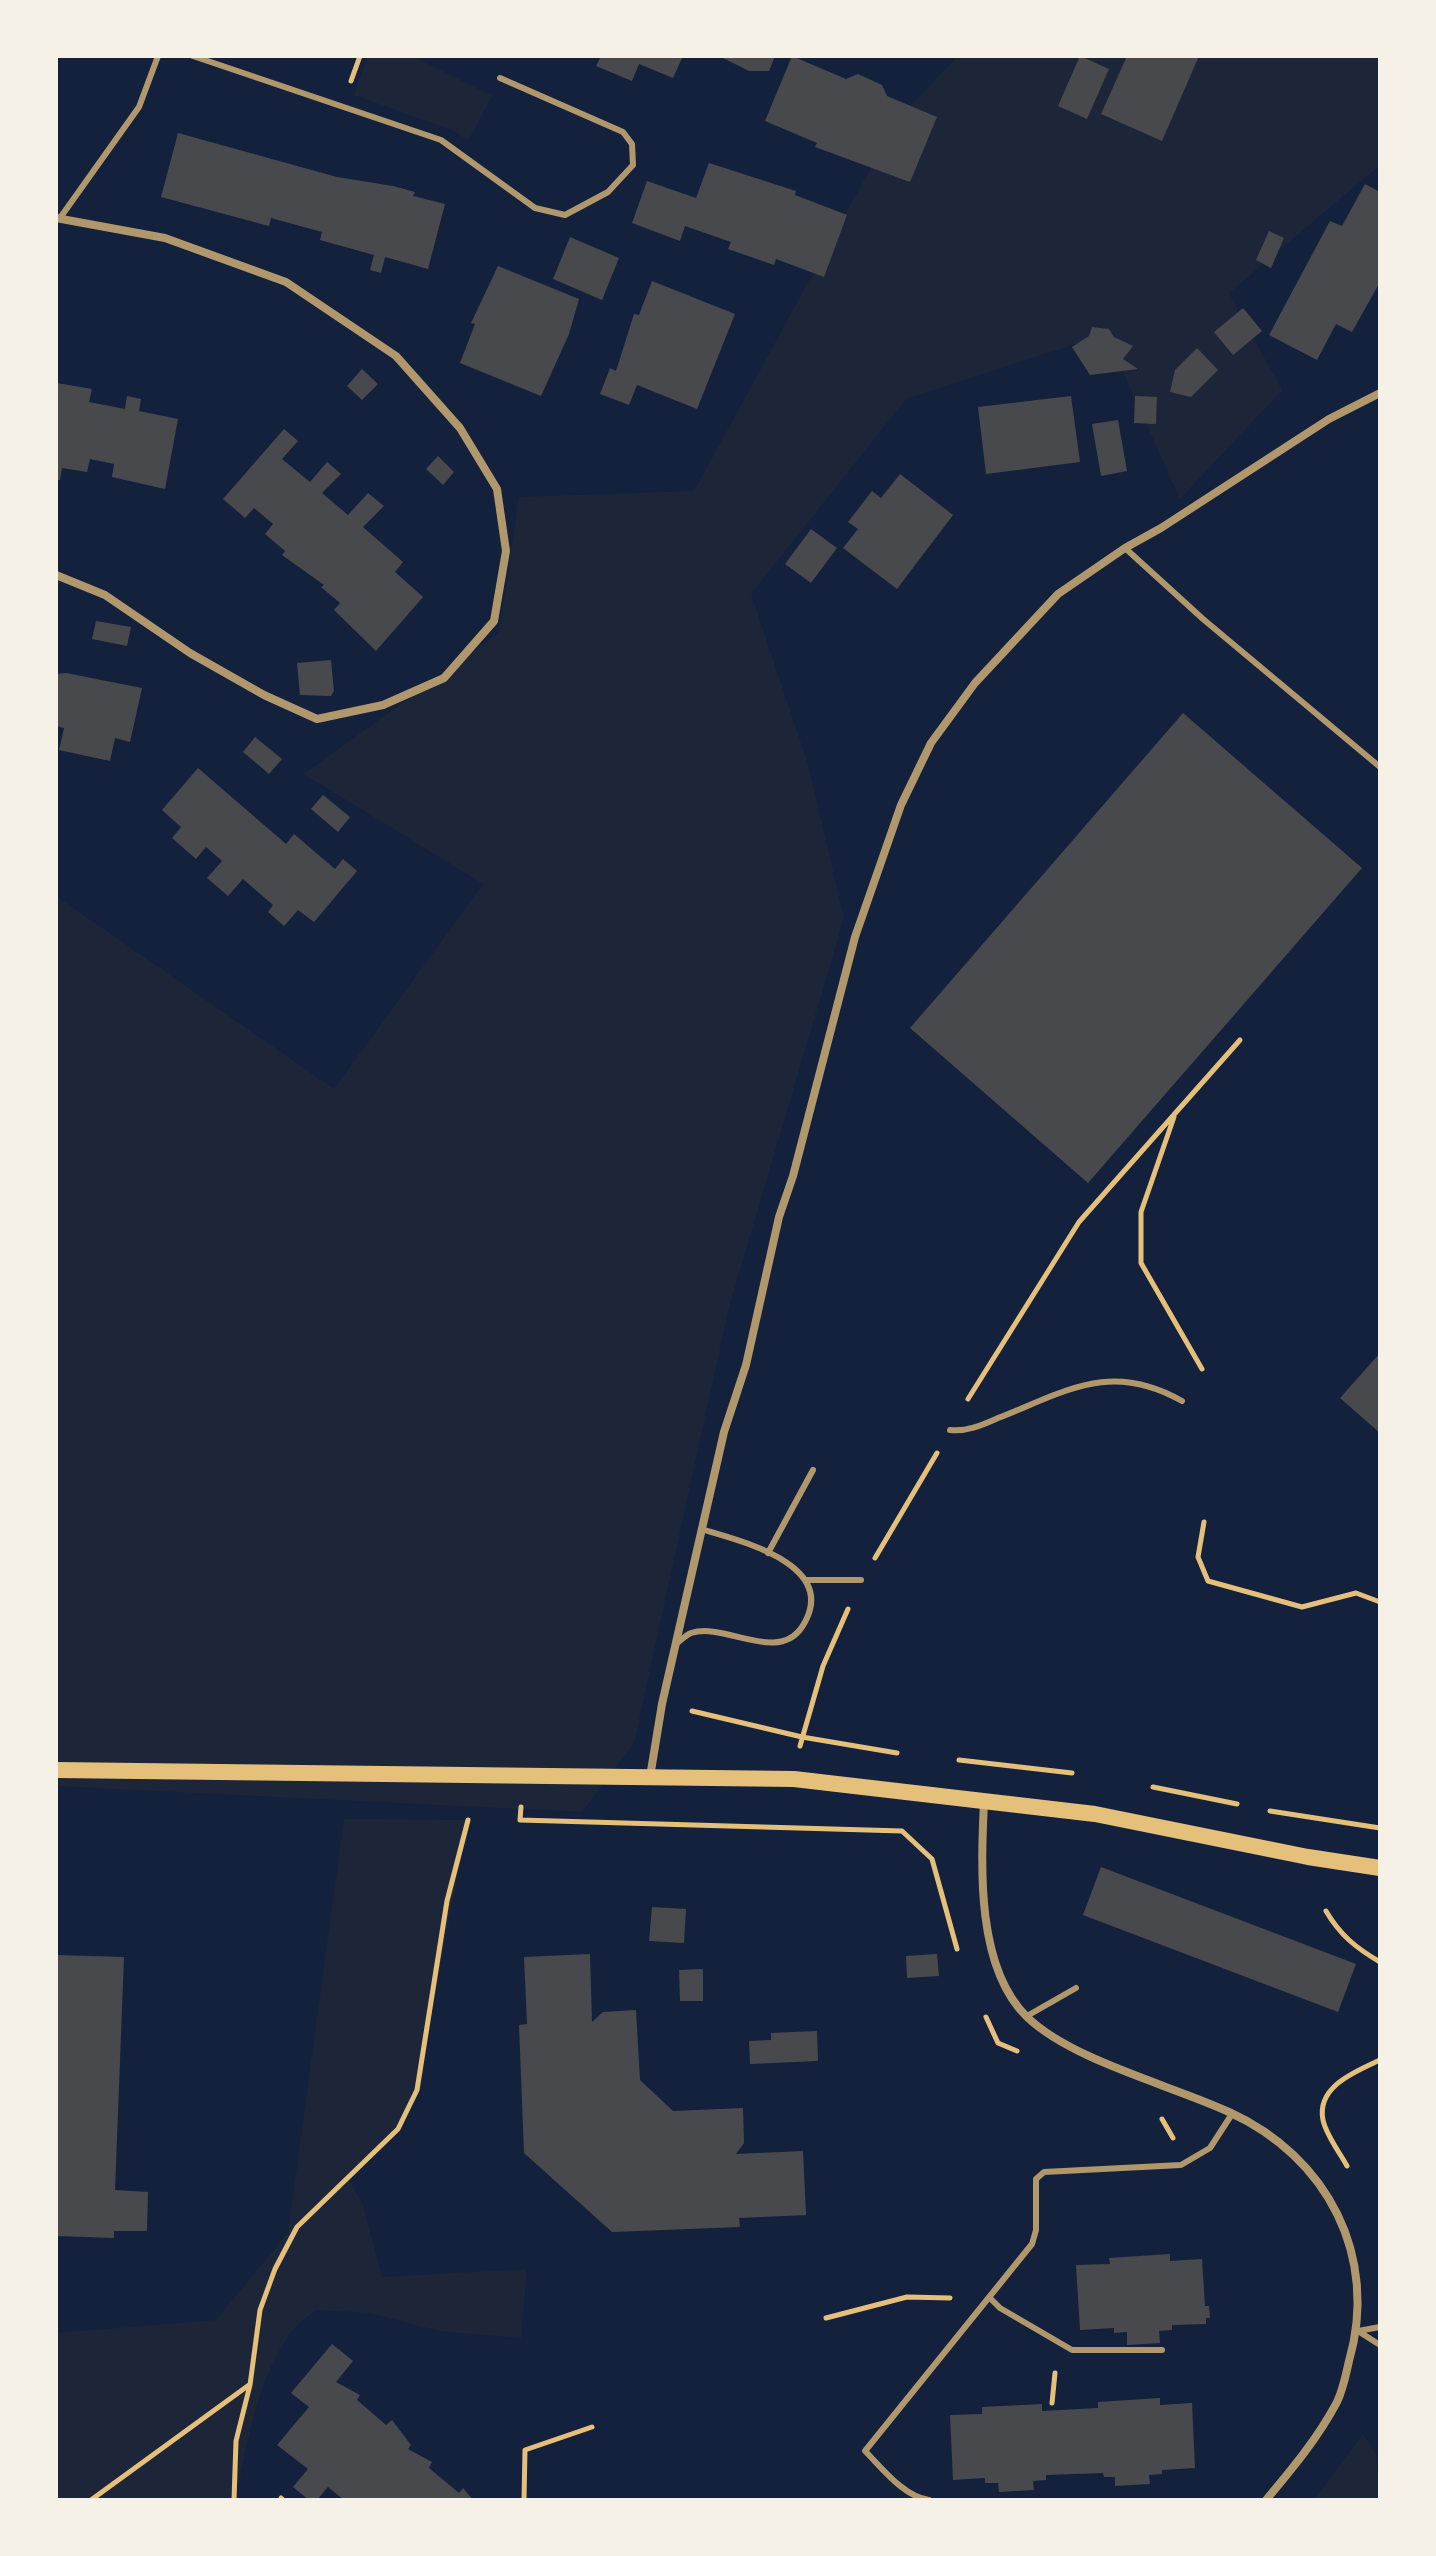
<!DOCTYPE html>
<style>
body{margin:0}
#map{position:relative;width:1436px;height:2556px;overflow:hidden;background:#14213d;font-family:"Roboto Condensed",sans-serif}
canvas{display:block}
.frame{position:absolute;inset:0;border:58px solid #f6f1e7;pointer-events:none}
</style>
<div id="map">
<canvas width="1436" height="2556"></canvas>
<div class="frame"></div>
</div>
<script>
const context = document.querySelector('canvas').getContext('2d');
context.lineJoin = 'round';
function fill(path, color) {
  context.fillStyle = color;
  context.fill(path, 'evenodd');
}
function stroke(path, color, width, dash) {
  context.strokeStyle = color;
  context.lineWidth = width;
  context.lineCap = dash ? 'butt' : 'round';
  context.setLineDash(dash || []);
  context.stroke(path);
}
const green = new Path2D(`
 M368,56H412L492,96L468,141L454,131L354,95Z
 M958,56H1380V165L1229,293L1282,390L1180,499L1106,334L906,399L751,594L808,764L844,918L729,1307L634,1743L582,1812L56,1786V896L334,1089L483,884L304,774L499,633L519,497L694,491L897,120Z
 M344,1819L468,1820L417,2090L398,2129L349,2180L363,2205L382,2277L527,2269L521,2338L439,2331L370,2313L316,2310C309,2316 299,2323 293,2330C259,2372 245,2448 236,2500H56V2333L216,2320L288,2233Z
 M1363,2434L1376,2454L1380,2500H1314Z`);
const building = new Path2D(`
 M601,56H683L673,78L639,64L632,81L596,66Z
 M719,56H775L769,71H749Z
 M792,56L846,79L858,74L882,85L887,96L937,117L910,182L815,147L817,143L765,121Z
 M1080,56L1109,69L1087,119L1058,106Z
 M1127,56H1199L1162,141L1101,114Z
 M178,133L337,177L393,186L415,192L413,196L445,204L428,269L385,257L381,273L370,270L374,255L320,240L322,232L271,218L269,226L161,197Z
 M709,163L796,191L795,195L847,215L824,277L776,259L774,265L728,249L731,242L685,226L680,241L632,223L647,181L696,198Z
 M1365,184L1380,192V282L1352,332L1336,324L1317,360L1269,335L1330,221L1342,226Z
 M1269,231L1284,238L1271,268L1256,260Z
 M570,237L619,258L602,300L553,279Z
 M498,266L579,299L569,334L541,396L460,363L475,324L471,323Z
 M652,281L735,314L697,409L637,385L629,405L600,394L610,368L616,371L634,314L639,315Z
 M1243,308L1262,331L1233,355L1214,332Z
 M1092,327L1109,329L1114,337L1133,346L1123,359L1138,369L1090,375L1072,347L1089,336Z
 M1197,348L1218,370L1191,397L1170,392L1175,370Z
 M362,369L378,384L362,400L347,386Z
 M57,383L92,389L89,402L125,409L127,396L141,399L139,411L178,419L165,489L112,477L114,464L90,459L87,472L62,468L60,480H56Z
 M1071,396L1080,462L986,474L978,407Z
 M1135,396L1157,397L1156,424L1134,423Z
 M1118,420L1127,471L1101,476L1092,424Z
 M284,429L298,441L282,459L310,482L327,462L341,474L322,493L348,515L368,493L384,506L363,527L403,562L395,572L423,597L376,651L334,610L340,603L321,587L324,585L282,555L285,551L265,534L273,524L254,508L245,518L223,499Z
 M438,456L454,472L443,485L426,469Z
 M900,474L953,515L897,589L843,548L858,529L848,522L872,491L881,498Z
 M811,529L837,548L811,583L785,564Z
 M96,621L131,627L127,646L92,639Z
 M331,660L334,691L331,696L300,695L297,663Z
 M66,673L142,688L130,742L115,738L110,761L59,750L64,728L56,726V674Z
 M1183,713L1362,868L1088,1183L910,1028Z
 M255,737L282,759L269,774L243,752Z
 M198,768L286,844L294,834L335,869L343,859L357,871L314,922L298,910L284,926L268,912L273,905L243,879L228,896L207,878L222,861L206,847L196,859L172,838L181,827L162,810Z
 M323,795L350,817L338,832L311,809Z
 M1380,1353V1433L1340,1398Z
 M1101,1867L1356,1964L1338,2012L1083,1915Z
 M652,1907L686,1909L684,1943L649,1941Z
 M590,1954L592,2022L603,2012L636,2010L640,2080L673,2111L743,2108L744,2143L736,2154L803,2151L806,2215L739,2218L740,2227L612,2232L524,2153L519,2025L527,2024L524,1957Z
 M937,1954L939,1976L907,1978L906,1956Z
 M56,1955L124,1957L115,2190L148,2192L147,2231H114V2238L56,2236Z
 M703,1969V2001H680L679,1970Z
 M817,2031L818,2061L750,2064L749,2041L771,2040V2033Z
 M1170,2254V2261L1202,2259L1205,2306H1209L1210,2318H1206V2324L1172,2325V2330L1159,2331L1160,2343L1127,2345V2332L1114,2333V2328L1080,2330L1076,2265L1110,2264L1109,2258Z
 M332,2344L353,2361L336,2382L360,2395L357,2400L386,2425L392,2420L411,2445L408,2449L432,2462L429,2468L459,2493L463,2488L473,2500H344L328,2487L317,2500H309L293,2487L308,2469L277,2445L309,2407L291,2393Z
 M1160,2398V2405L1192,2403L1195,2468L1162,2470V2474L1149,2475L1150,2484L1115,2486V2477H1104L1103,2473L1046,2475V2480L1033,2481L1034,2490L999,2492L998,2483H985V2478L953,2480L950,2415L982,2414V2407L1042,2404V2411L1098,2408V2402Z`);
const path = new Path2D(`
 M351,81L360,56
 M1174,1117L1141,1212V1263L1202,1369
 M968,1399L1079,1222L1240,1040
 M1204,1522L1198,1557L1208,1581L1302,1607L1356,1593L1380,1602
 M875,1558L937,1453
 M692,1711L802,1737L897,1753
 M800,1746L823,1666L848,1609
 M959,1760L1072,1773
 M1153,1787L1237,1804
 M521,1807L520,1820L902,1831L932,1859L957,1949
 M1270,1811L1380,1828
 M1326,1911C1340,1935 1356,1948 1380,1962
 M986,2017L998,2043L1017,2051
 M1162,2119L1173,2138
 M1347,2166C1340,2153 1326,2135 1323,2120C1316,2086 1357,2071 1380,2060
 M826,2318L907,2297L950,2298
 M1052,2403L1055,2373
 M281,2498L283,2500
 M91,2500L249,2385
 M234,2500L236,2441L250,2385L260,2310L275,2269L297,2227L398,2129L417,2090L447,1901L468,1820
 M524,2500L525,2450L592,2427`);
const service = new Path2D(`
 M193,56L441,140L535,208L565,215L608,192L633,165L632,144L623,132L500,78
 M60,218L139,107L158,56
 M1125,548L1203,619L1380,767
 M950,1430C967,1432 982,1425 998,1418C1065,1392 1110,1360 1182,1401
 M768,1553L813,1470
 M805,1580H861
 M676,1644C680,1641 686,1635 691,1633C725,1622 777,1664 802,1627C842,1565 741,1541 701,1529
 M1027,2016L1076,1988
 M990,2298L1000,2308L1072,2350H1162
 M1358,2331L1380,2345
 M1358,2331L1380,2327
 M929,2500C904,2497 882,2468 865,2451L1032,2244L1036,2230V2179L1044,2172L1181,2165L1210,2148L1232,2114`);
const minor = new Path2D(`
 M56,218L165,238L286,282L396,356L460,428L497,489L506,551L494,621L444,678L383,705L317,719L264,695L190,653L105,595L56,575
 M650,1777L662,1704L724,1432L746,1365L779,1217L793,1176L855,937L901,805L931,743L975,683L1058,594L1125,548L1161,528L1329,419L1380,393
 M984,1802C981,1867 976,1967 1027,2017C1073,2061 1171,2085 1229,2112C1328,2157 1379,2257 1349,2361C1346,2374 1343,2390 1337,2402C1318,2438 1292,2469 1266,2500`);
const secondary = new Path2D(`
 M56,1770L794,1779L1095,1814L1308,1857L1380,1868`);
fill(green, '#1d2539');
fill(building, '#48494c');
stroke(path, '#e5c07b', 5);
stroke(service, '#b1986c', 6);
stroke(minor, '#b1986c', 8);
stroke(secondary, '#e5c07b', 16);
</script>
